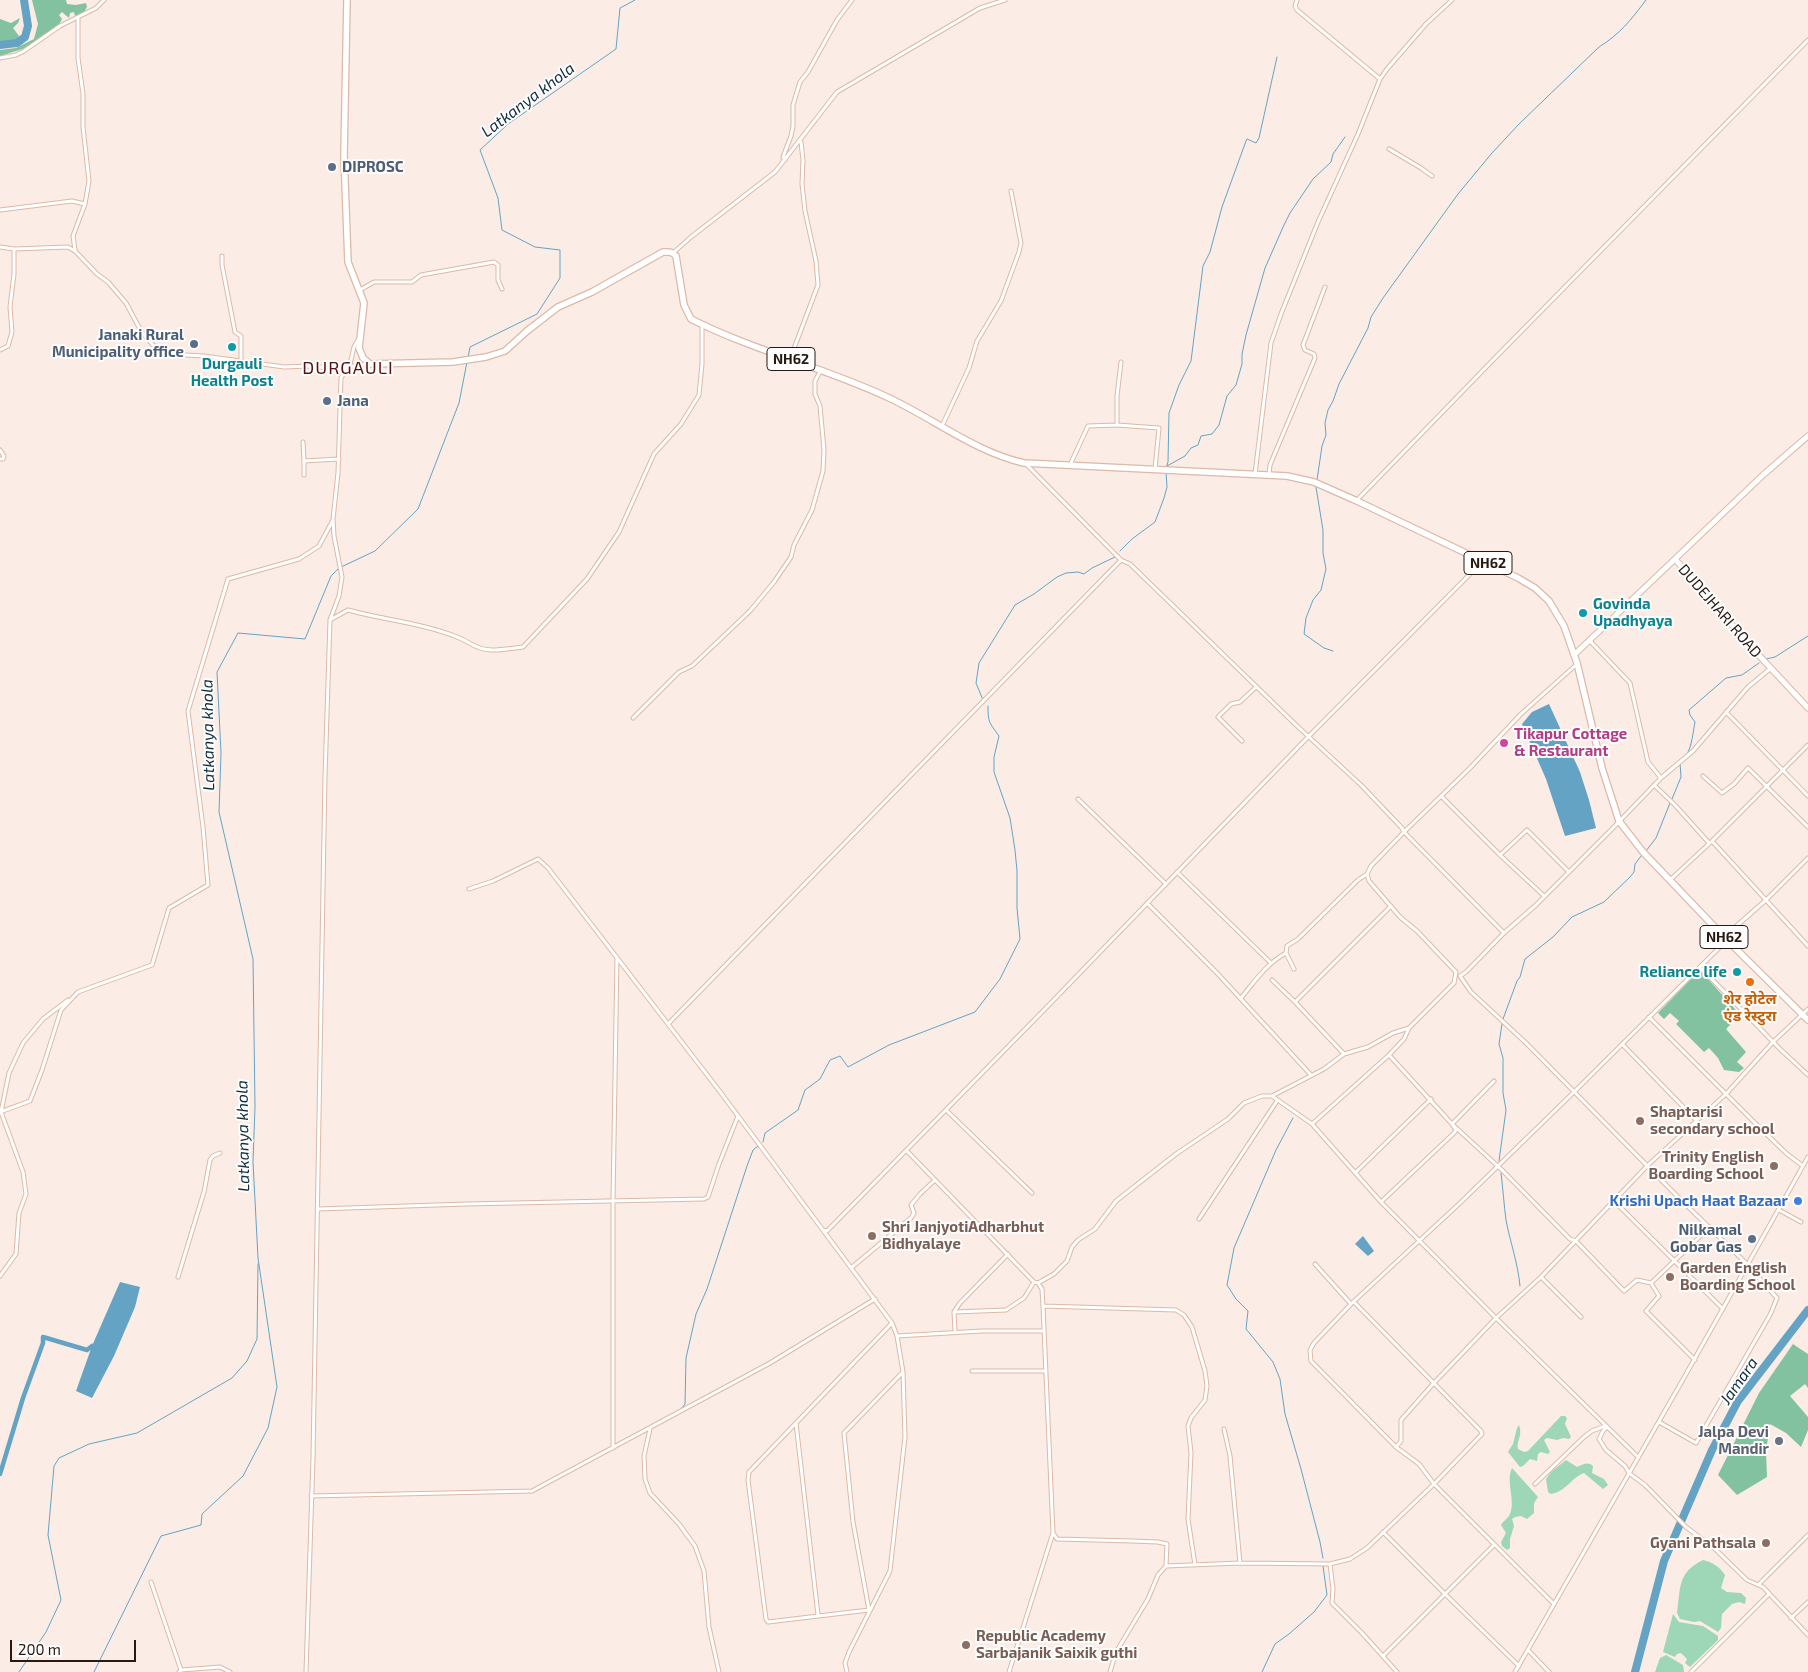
<!DOCTYPE html>
<meta charset="utf-8">
<style>
body{margin:0}
#map{position:relative;width:1808px;height:1672px;overflow:hidden;background:#fbece5;font-family:"Exo 2",sans-serif}
canvas{display:block}
.scale{position:absolute;left:10px;top:1640px;width:126px;height:22px;box-sizing:border-box;border:2px solid #271a13;border-top:0;padding-left:6px;font-size:15px;line-height:18px;white-space:nowrap;color:#271a13;-webkit-text-stroke:4px #fdfdfd;paint-order:stroke}
</style>
<div id="map">
<canvas width="1808" height="1672"></canvas>
<div class="scale">200 m</div>
</div>
<script>
const context = document.querySelector('canvas').getContext('2d');
context.lineJoin = 'round';
function fill(path, color) {
  context.fillStyle = color;
  context.fill(path, 'evenodd');
}
function stroke(path, color, width, dash) {
  context.strokeStyle = color;
  context.lineWidth = width;
  context.lineCap = dash ? 'butt' : 'round';
  context.setLineDash(dash || []);
  context.stroke(path);
}
function label(font, color, halo, rows, align = 'center') {
  context.font = font + ' "Exo 2","Noto Sans Devanagari",sans-serif';
  context.lineWidth = 4;
  context.setLineDash([]);
  context.textBaseline = 'middle';
  context.strokeStyle = halo;
  context.fillStyle = color;
  for (const [text, x, y, turn = 0] of rows) {
    context.save();
    context.translate(x, y);
    context.rotate((+turn || 0) * Math.PI / 180);
    context.textAlign = isNaN(turn) ? turn : align;
    if (halo) context.strokeText(text, 0, 0);
    context.fillText(text, 0, 0);
    context.restore();
  }
}
const green = new Path2D(`
 M1561,1416H1565L1567,1418L1565,1424L1571,1437L1569,1439L1563,1438L1557,1440L1547,1438L1544,1440L1550,1452L1548,1454L1541,1452L1538,1454L1537,1461L1530,1459L1523,1466L1520,1467L1508,1452L1513,1444L1517,1428L1519,1425C1523,1437 1516,1440 1518,1449L1524,1452L1528,1451Z
 M1566,1460L1577,1467C1583,1465 1587,1461 1593,1466L1592,1473L1604,1479L1608,1485L1603,1489L1584,1473C1572,1477 1567,1491 1551,1494L1548,1492L1546,1479L1551,1472Z
 M1512,1468L1538,1497L1534,1503V1513L1527,1519L1521,1516L1515,1517L1512,1519L1514,1526L1510,1539V1548L1507,1550L1502,1546L1501,1542L1506,1533L1501,1525C1503,1521 1507,1519 1509,1516C1517,1502 1505,1482 1512,1468Z
 M1703,1560C1712,1562 1720,1567 1725,1575L1721,1588L1727,1592L1741,1593L1746,1598L1745,1604L1739,1602L1732,1604L1722,1614L1721,1628L1718,1632L1700,1621L1694,1622L1680,1619L1677,1613C1681,1587 1677,1573 1703,1560Z
 M1673,1614L1679,1622L1703,1626L1718,1636V1640L1690,1667L1685,1663L1687,1659L1681,1653L1677,1654L1675,1657L1663,1652Z
 M1666,1655L1683,1665L1684,1672H1655L1660,1658Z`);
const forest = new Path2D(`
 M32,0H66L67,4L76,5L86,3L87,7L83,14L75,16L74,12L70,13L69,18L62,12L59,15L62,19L60,23L29,47L0,56V50L16,48L34,39L38,24Z
 M20,18L18,23L13,28L19,36L16,41L11,43L0,42V19L11,23Z
 M1700,970L1743,1018L1739,1023L1733,1022L1726,1029L1746,1052L1737,1062L1744,1068L1739,1072L1724,1070L1718,1058L1709,1048L1704,1052L1676,1024L1679,1021L1670,1013L1664,1019L1658,1013Z
 M1793,1344L1808,1354V1388L1805,1384L1790,1396L1808,1417V1430L1801,1447L1786,1433L1770,1424L1766,1451L1767,1477L1737,1495L1718,1475L1759,1393Z`);
const water = new Path2D(`
 M1549,704L1580,772L1589,800L1596,828L1565,836L1546,779L1522,724L1532,712Z
 M1363,1236L1374,1251L1368,1256L1355,1244Z
 M120,1282L140,1287L135,1307L114,1356L92,1398L76,1391L92,1346Z`);
const stream = new Path2D(`
 M468,358L470,347L537,314L560,278V250L535,247L502,230L498,198L480,150L508,124L616,49L620,8L635,0
 M1167,466L1185,456L1191,448L1198,445L1201,436L1212,434L1219,425L1227,396L1236,385L1242,364V354L1246,335L1265,268L1284,225L1290,213L1313,179L1331,162L1333,154L1345,137
 M1166,468L1168,462L1169,413L1179,385L1191,361L1203,266L1210,252L1222,207L1246,141L1247,139L1256,143L1259,138L1277,57
 M1317,480L1322,446L1326,435L1325,423L1328,410L1333,401L1339,384L1368,328L1371,317L1383,298L1458,194L1492,153L1519,124L1599,47C1620,34 1631,20 1646,0
 M1316,487L1323,530V553L1326,569L1321,590L1313,600L1306,618L1304,634L1324,648L1333,651
 M1120,551L1132,539L1155,522L1164,498L1167,487L1166,472
 M1766,659L1775,657L1808,636
 M983,700L976,683L979,663L1015,605L1034,594L1057,577L1066,573L1078,572L1084,574L1092,568L1115,557
 M1687,754C1692,746 1693,732 1695,722L1690,715L1689,710L1726,678L1742,675L1759,663
 M1672,799L1681,777L1680,763
 M1646,851L1656,838L1670,803
 M1503,1019L1517,981L1520,977L1525,959L1553,937L1572,917L1604,902L1630,877L1634,872L1635,864L1641,856
 M1293,1118L1276,1150L1234,1248L1227,1285L1236,1299L1248,1311L1246,1329L1273,1362L1280,1379L1285,1414L1301,1469L1320,1542L1323,1558
 M763,1142L765,1133L798,1110L805,1090L820,1079L830,1060L840,1056L848,1067L889,1045L975,1012L1000,979L1020,939L1017,908V871L1015,850L1010,818L994,772V757L999,736C989,722 988,723 988,706
 M1499,1161L1506,1110L1503,1093V1058L1499,1044L1502,1024
 M1501,1173C1503,1189 1504,1205 1506,1220C1510,1242 1518,1263 1520,1286
 M681,1409L685,1404L686,1358L696,1314L707,1289L747,1166L753,1150L758,1146
 M19,1672L46,1632L61,1600L48,1535L54,1466L59,1458L89,1444L137,1433L232,1378L247,1361L257,1339L258,1264
 M94,1672L161,1536L201,1525L202,1514L243,1476L268,1428L277,1387L258,1258L253,1162L255,1107L253,959L219,812L221,753L217,672L238,633L305,639L331,576L339,568L375,551L418,509L459,403L467,362
 M1262,1672L1275,1644L1289,1634L1314,1612L1327,1595L1323,1566`);
const canal = new Path2D(`
 M0,1474L23,1398L43,1343V1337L87,1350L92,1346`);
const river = new Path2D(`
 M0,45L17,43L25,37L28,26L24,0
 M1635,1672L1664,1561L1712,1450L1738,1401L1808,1310`);
const street = new Path2D(`
 M1297,0L1295,6L1297,10L1380,79
 M0,58L16,55L24,51L60,26L96,8L104,0
 M1389,149L1421,168L1432,176
 M785,160L783,157L791,136L793,126V105L800,82L808,72L837,20L852,0
 M0,210L72,201L85,204
 M0,247L14,249L68,247L75,251L97,274L108,282L126,303L141,331L153,345L168,354L204,356L284,367L309,366L340,369L347,367L350,364L354,347L358,340
 M75,250L73,236L85,204L89,181L83,127V94L78,58V17
 M673,253L691,237L775,172L837,92L980,8L1005,0
 M222,256V265L235,332L241,336V361
 M360,290L374,282H412L421,275L494,262L498,265V280L502,289
 M0,350L8,346L12,332L10,307L14,274V249
 M790,359L818,285L816,261L805,211L802,184L803,160L801,142
 M1117,425V396L1121,362
 M942,426L969,368L977,341L1001,301L1019,252L1021,243L1011,191
 M303,442L304,461L339,459
 M0,450L4,456L3,459H0
 M1025,463L1121,560L1130,564L1296,725L1361,785L1402,828L1404,832L1371,866L1367,874L1369,881L1400,917L1417,931L1456,972L1454,983L1409,1028L1404,1039L1389,1055L1452,1124L1502,1170L1570,1239L1576,1241L1624,1291L1637,1280L1651,1283
 M1070,465L1088,426L1117,425L1159,428L1155,469
 M1255,474L1271,343L1281,314L1318,222L1358,134L1380,79L1387,69L1426,24L1452,0
 M304,475V461
 M1269,475L1270,465L1315,358L1314,354L1305,350L1303,345L1325,287
 M1357,500L1495,358L1808,40
 M330,620L348,610C384,620 422,623 457,637C470,642 477,650 492,650C502,650 513,648 523,647L587,579L619,532L654,454L681,424L699,395L702,364V325
 M1590,641L1630,683L1648,762L1661,778
 M1726,712L1808,796
 M633,718L679,672L692,666L750,611L774,582L791,557L794,545L812,510L823,471L824,450L820,406L815,394V381L821,370
 M1242,741L1218,717L1231,704L1240,702L1256,687
 M1703,776L1722,793L1734,784L1748,768L1808,827
 M1654,785L1675,805L1709,843
 M1441,796L1500,855L1527,830L1569,872
 M1078,799L1166,884
 M1712,841L1808,946
 M1500,855L1544,896
 M1177,872L1271,963
 M1670,880L1712,841L1808,745
 M469,889L493,881L538,859L548,868L721,1093L892,1323L897,1336L903,1372L905,1437L890,1571L849,1652L845,1663L847,1672
 M1147,903L1217,973L1311,1075
 M1504,933L1404,832L1469,769L1521,714L1577,664
 M1724,937L1766,900L1808,858
 M1294,969L1286,953L1287,946L1298,939L1358,880L1367,874
 M1702,969L1780,1049L1808,1075
 M1460,976L1466,972L1504,933L1536,905L1612,829L1661,778L1693,751L1748,687L1771,668
 M1460,976L1471,992L1526,1043L1681,1200L1747,1264
 M1272,980L1295,1002L1344,1054
 M1241,998C1255,981 1266,964 1286,953
 M1295,1002L1391,906
 M1649,1017L1758,1126L1787,1154L1803,1166
 M668,1024L1121,560
 M1622,1044L1696,1120
 M1272,1096L1324,1069L1344,1054L1368,1047L1393,1033L1409,1028
 M946,1110L1032,1193
 M0,1112L30,1101L42,1070L61,1010L78,992L152,965L169,908L208,885L203,827L188,711L228,579L299,559L319,546L333,520
 M1312,1124L1381,1202L1496,1318L1638,1457
 M906,1150L1034,1282L1038,1283
 M1355,1173L1431,1099
 M1614,1201L1723,1309
 M1381,1202L1454,1133L1456,1130L1452,1124L1494,1081
 M318,1209L466,1204L704,1199L708,1197L719,1164L738,1116
 M1779,1210L1801,1222
 M1199,1219L1277,1101
 M823,1230L827,1231L1045,1009L1309,736L1483,561
 M1315,1264L1351,1304
 M851,1268L911,1218L914,1213L911,1205L920,1194L935,1180
 M0,1276L16,1254L19,1213L26,1194L23,1172L1,1112L9,1073L23,1043L43,1019L68,1000
 M178,1277L204,1192L210,1160L213,1156L220,1153
 M1541,1277L1581,1317
 M1354,1302L1481,1431L1482,1434L1434,1484L1419,1464L1396,1447L1401,1441V1420L1433,1384L1496,1318L1541,1277L1648,1165L1726,1094L1773,1042L1808,1009
 M1043,1306L1176,1310L1184,1315L1192,1327L1205,1371L1207,1386L1205,1400L1191,1418L1188,1426L1191,1453L1188,1519L1195,1565
 M955,1312L1006,1310L1024,1298L1034,1282
 M892,1323L749,1472L748,1480L766,1619L768,1622L869,1610L853,1522L844,1433L903,1372
 M955,1332L954,1312L960,1303L1008,1254
 M897,1336L982,1331H1044
 M1695,1360L1646,1311L1659,1296L1651,1283L1710,1227
 M972,1371H1046
 M1659,1422L1696,1443L1770,1315L1777,1298L1760,1279L1746,1267
 M796,1423L818,1615
 M1607,1427L1603,1431L1599,1439L1606,1450L1625,1466L1629,1473L1645,1485L1686,1527L1715,1549L1747,1580L1763,1587L1808,1635
 M650,1429L644,1456L645,1479L650,1493L679,1524L695,1546L704,1571L709,1627L719,1672
 M1224,1429L1230,1456L1240,1563
 M1396,1447L1311,1361L1310,1350L1314,1343L1351,1304L1459,1204L1574,1092L1727,940
 M613,1448V1201L617,957
 M1535,1484L1584,1437L1592,1431L1605,1426
 M311,1496L532,1491L770,1363L875,1299
 M1383,1532L1446,1595L1519,1666
 M1053,1533L1057,1539L1132,1541L1158,1542L1167,1544L1166,1566L1158,1575L1148,1599L1116,1652L1110,1672
 M1330,1564L1333,1589L1332,1603L1362,1633L1397,1672
 M1166,1566L1240,1563L1330,1564L1350,1559L1367,1548L1434,1484L1554,1604
 M151,1582L181,1670
 M1758,1585L1808,1535
 M1791,1618L1808,1602
 M1528,1650L1549,1672
 M1383,1656L1494,1545
 M179,1672L181,1670L220,1667L230,1672
 M306,1672L313,1458L325,776L330,620L339,596L342,577L334,536L333,519L338,473L341,378L347,367L368,364
 M1009,1672L1053,1533L1043,1306L1042,1289L1038,1283L1054,1274L1067,1261L1072,1247L1078,1240L1095,1229L1116,1201L1176,1154L1228,1119L1244,1103L1262,1096H1272L1312,1124L1389,1055
 M1515,1672L1681,1383L1808,1157
 M1691,1672L1769,1594`);
const secondary = new Path2D(`
 M1808,436L1763,475L1675,559L1753,649L1808,708
 M1574,655L1675,559`);
const primary = new Path2D(`
 M347,0L344,155L348,262L364,303L359,348L363,358L370,364L453,362L486,357L505,351L527,331L558,307L592,292L663,252C668,252 672,251 676,256L684,305L691,319C754,351 823,367 887,397C933,418 975,452 1024,463L1287,476L1314,482L1357,501L1518,578L1535,588L1549,601L1564,626L1577,663L1602,768L1619,821L1643,852L1727,940L1808,1020`);
const markers = [
 [332,167,5,"#5c6f8a"],
 [194,344,5,"#5c6f8a"],
 [232,347,5,"#0f9aa8"],
 [327,401,5,"#5c6f8a"],
 [1583,613,5,"#0f9aa8"],
 [1504,743,5,"#d1479c"],
 [1737,972,5,"#0f9aa8"],
 [1750,982,5,"#e8710a"],
 [1640,1121,5,"#8d6e63"],
 [1774,1166,5,"#8d6e63"],
 [1798,1201,5,"#3f7fe0"],
 [872,1236,5,"#8d6e63"],
 [1752,1239,5,"#5c6f8a"],
 [1670,1277,5,"#8d6e63"],
 [1779,1441,5,"#6b7280"],
 [1766,1543,5,"#8d6e63"],
 [966,1645,5,"#8d6e63"]
];
const shields = [
 [791,359,48],
 [1488,563,48],
 [1724,937,48]
];
const shieldNames = [
 ["NH62",791,359],
 ["NH62",1488,563],
 ["NH62",1724,937]
];
const serviceNames = [
 ["DIPROSC",342,167],
 ["Janaki Rural",184,335,"right"],
 ["Municipality office",184,352,"right"],
 ["Jana",337,401],
 ["Nilkamal",1742,1230,"right"],
 ["Gobar Gas",1742,1247,"right"]
];
const cultureNames = [
 ["Durgauli",232,364],
 ["Health Post",232,381],
 ["Govinda",1593,604,"left"],
 ["Upadhyaya",1593,621,"left"],
 ["Reliance life",1727,972,"right"]
];
const streetNames = [
 ["DUDEJHARI ROAD",1720,611,49]
];
const hotelNames = [
 ["Tikapur Cottage",1514,734],
 ["& Restaurant",1514,751]
];
const foodNames = [
 ["शेर होटेल",1750,999],
 ["एंड रेस्टुरा",1750,1016]
];
const educationNames = [
 ["Shaptarisi",1650,1112],
 ["secondary school",1650,1129],
 ["Trinity English",1764,1157,"right"],
 ["Boarding School",1764,1174,"right"],
 ["Shri JanjyotiAdharbhut",882,1227],
 ["Bidhyalaye",882,1244],
 ["Garden English",1680,1268],
 ["Boarding School",1680,1285],
 ["Gyani Pathsala",1756,1543,"right"],
 ["Republic Academy",976,1636],
 ["Sarbajanik Saixik guthi",976,1653]
];
const shopNames = [
 ["Krishi Upach Haat Bazaar",1788,1201]
];
const worshipNames = [
 ["Jalpa Devi",1769,1432],
 ["Mandir",1769,1449]
];
const waterNames = [
 ["Latkanya khola",528,100,-37],
 ["Latkanya khola",208,735,-91],
 ["Latkanya khola",243,1136,-91],
 ["Jamara",1739,1381,-55]
];
const quarterNames = [
 ["DURGAULI",348,368]
];
fill(green, '#9ed6b8');
fill(forest, '#82c2a1');
fill(water, '#64a3c4');
stroke(stream, '#64a3c4', 1);
stroke(canal, '#64a3c4', 4.5);
stroke(river, '#64a3c4', 8);
stroke(street, '#ddb9a7', 5);
stroke(secondary, '#ddb9a7', 7);
stroke(primary, '#ddb9a7', 8);
stroke(street, '#fff', 3);
stroke(secondary, '#fff', 5);
stroke(primary, '#fff', 5.5);
for (const [x, y, r, color] of markers) {
  const dot = new Path2D();
  dot.arc(x, y, r, 0, 2 * Math.PI);
  context.fillStyle = color;
  context.fill(dot);
  stroke(dot, '#fdfdfd', 2);
}
for (const [x, y, w] of shields) {
  const box = new Path2D();
  box.roundRect(x - w / 2, y - 11.5, w, 23, 4);
  context.fillStyle = '#fdfdfd';
  context.fill(box);
  stroke(box, '#271a13', 1);
}
label('bold 14px', '#271a13', null, shieldNames);
label('bold 15px', '#4e5e75', '#fdfdfd', serviceNames, 'left');
label('bold 15px', '#0d838f', '#fdfdfd', cultureNames);
label('15px', '#271a13', '#fdfdfd', streetNames);
label('bold 15px', '#b23c85', '#fdfdfd', hotelNames, 'left');
label('bold 15px', '#c56008', '#fdfdfd', foodNames);
label('bold 15px', '#785e54', '#fdfdfd', educationNames, 'left');
label('bold 15px', '#366cbe', '#fdfdfd', shopNames, 'right');
label('bold 15px', '#5b616d', '#fdfdfd', worshipNames, 'right');
label('italic 16px', '#0f2d3c', '#fdfdfd', waterNames);
context.letterSpacing = '1px';
label('18px', '#571313', '#fdfdfd', quarterNames);
context.letterSpacing = '0px';
</script>
